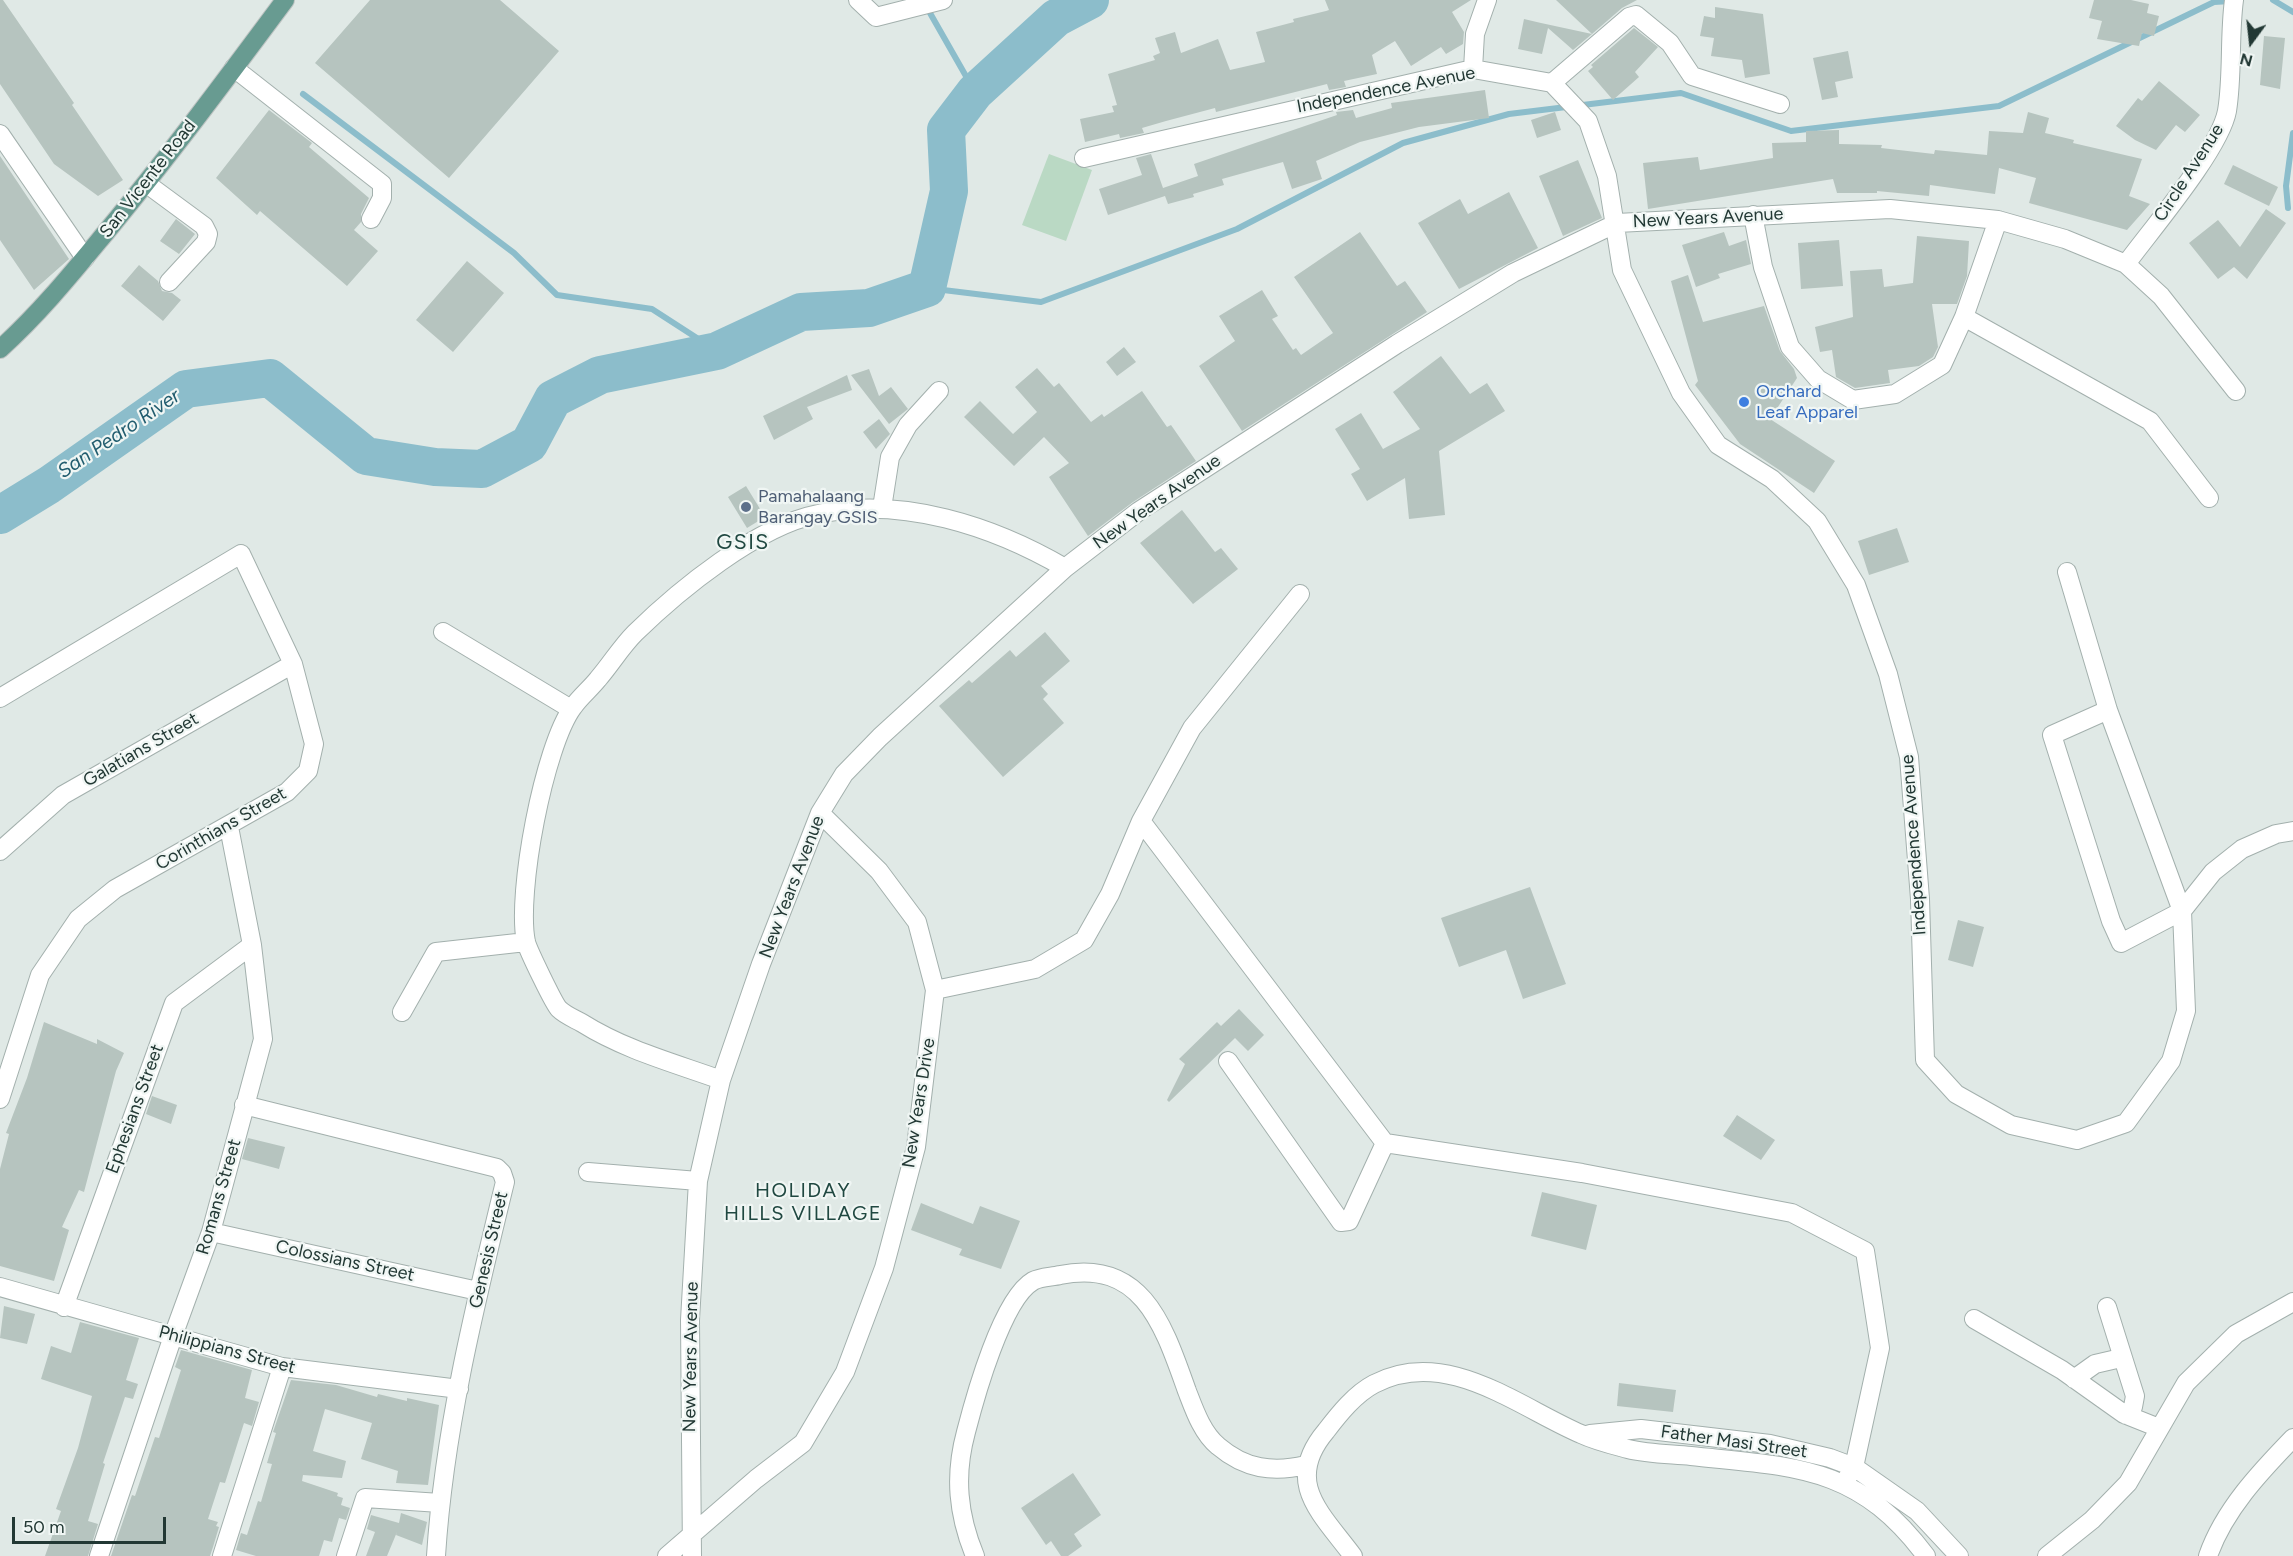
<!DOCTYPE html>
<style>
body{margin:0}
#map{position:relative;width:2293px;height:1556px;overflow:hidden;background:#e0e9e6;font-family:Figtree,sans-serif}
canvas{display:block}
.north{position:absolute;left:2221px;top:12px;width:60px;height:60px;-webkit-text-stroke:4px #f0f6f4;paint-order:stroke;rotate:195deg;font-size:16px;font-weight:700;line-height:24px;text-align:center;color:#223834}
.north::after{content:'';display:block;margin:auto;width:21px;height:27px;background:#223834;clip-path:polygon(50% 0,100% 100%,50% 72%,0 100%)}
.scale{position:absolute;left:12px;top:1517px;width:154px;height:27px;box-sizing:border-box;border:3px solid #223834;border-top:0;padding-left:8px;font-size:18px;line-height:21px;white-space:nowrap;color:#223834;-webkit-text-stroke:4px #f0f6f4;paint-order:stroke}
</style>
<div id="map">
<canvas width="2293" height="1556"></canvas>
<div class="north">N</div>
<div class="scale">50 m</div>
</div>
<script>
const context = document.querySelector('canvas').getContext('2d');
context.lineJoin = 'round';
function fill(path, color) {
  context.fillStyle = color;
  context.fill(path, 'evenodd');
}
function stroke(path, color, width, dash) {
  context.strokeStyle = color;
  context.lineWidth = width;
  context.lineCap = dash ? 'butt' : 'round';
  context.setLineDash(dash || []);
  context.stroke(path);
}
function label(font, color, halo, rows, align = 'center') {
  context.font = font + ' Figtree,sans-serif';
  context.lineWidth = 4.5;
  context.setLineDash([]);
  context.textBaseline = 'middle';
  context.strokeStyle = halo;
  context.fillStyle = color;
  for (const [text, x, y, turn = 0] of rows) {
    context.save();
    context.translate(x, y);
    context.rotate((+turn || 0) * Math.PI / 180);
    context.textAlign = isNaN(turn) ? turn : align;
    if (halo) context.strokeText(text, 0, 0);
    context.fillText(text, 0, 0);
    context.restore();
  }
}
const green = new Path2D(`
 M1049,154L1092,170L1066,241L1022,225Z`);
const stream = new Path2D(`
 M2273,0L2293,12
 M926,6L975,92
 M303,94L514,253L557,295L652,309L717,351
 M2288,208L2286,186L2293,133
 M927,288L1041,302L1237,229L1403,143L1509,114L1681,93L1791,131L1999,106L2214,2L2231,1`);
const river = new Path2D(`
 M0,515L49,485L186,389L270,378L366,456L435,467L482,469L529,444L553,399L600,375L717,351L801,312L869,308L927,288L949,191L946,130L975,92L1056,18L1090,0`);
const building = new Path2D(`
 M0,0H3L74,103L72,105L123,180L98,196L54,164L0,84Z
 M370,0H500L559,51L449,178L315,63Z
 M1325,0H1471L1452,12L1464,32L1463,44L1446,54L1441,47L1411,66L1395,41L1372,55L1377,74L1344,81L1346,87L1329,90L1327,84L1216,112L1215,108L1166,121L1142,128L1144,133L1120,138L1119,134L1085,142L1080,119L1114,112L1112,106L1117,105L1108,74L1155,60L1153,56L1160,53L1155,38L1175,32L1181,53L1218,39L1230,70L1265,62L1256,32L1294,22L1293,19L1326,11L1329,10Z
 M1556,0H1637L1622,8L1592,34Z
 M2094,0H2131L2149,4L2147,13L2159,16L2154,36L2142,33L2139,46L2097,39L2102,21L2089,18Z
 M1715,7L1763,14L1770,74L1745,78L1742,60L1711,56L1714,38L1700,36L1704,16L1715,18Z
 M1524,19L1541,23L1592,34L1573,50L1548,28L1542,54L1518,49Z
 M1634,28L1658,47L1635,72L1639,77L1613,100L1588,71L1593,67L1591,65Z
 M2264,36L2285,38L2280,89L2260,85Z
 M1848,51L1853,78L1835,82L1838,97L1822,100L1813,58Z
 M2159,81L2200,115L2185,132L2176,125L2156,150L2135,140L2116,126L2138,98L2142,101Z
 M1485,90L1489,118L1419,127L1360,142L1316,161L1322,179L1292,189L1283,162L1222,179L1224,185L1193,194L1194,197L1168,204L1165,196L1108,215L1099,189L1142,175L1136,158L1151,154L1163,188L1198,176L1194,164L1337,115L1336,112L1353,110L1356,118L1392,108L1391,103Z
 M269,110L312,143L309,147L369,198L361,214V222L354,230L378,251L347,286L260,211L257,215L216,178Z
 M1555,112L1561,130L1537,138L1531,120Z
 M2028,112L2049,118L2045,133L2074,140L2073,143L2142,159L2129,196L2150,204L2127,230L2029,203L2036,178L1999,168L1995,194L1930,185L1929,196L1877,191V193H1837L1833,179L1648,209L1643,163L1698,157L1700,170L1773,158L1772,143L1806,142V131L1839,130V144L1882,145L1881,148L1934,154L1935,150L1987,155L1989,131L2023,133Z
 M0,156L69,259L34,290L0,240Z
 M1578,160L1602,218L1563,236L1539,176Z
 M2233,165L2278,187L2269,206L2224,184Z
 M1509,192L1538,248L1459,289L1418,223L1460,199L1468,214Z
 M2266,209L2286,223L2247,279L2234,267L2218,279L2189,243L2218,220L2240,247Z
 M176,219L195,234L179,254L160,241Z
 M1360,232L1397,286L1405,281L1427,312L1242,431L1199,366L1235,341L1219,316L1262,290L1278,316L1272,319L1293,350L1296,348L1301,355L1333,333L1294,277Z
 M1724,232L1729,246L1746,240L1751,264L1718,274L1720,278L1696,287L1682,245Z
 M1917,236L1969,241L1967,276L1957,304H1932L1938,347L1933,357L1919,366L1888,370L1890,383L1855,388L1836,377L1832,350L1820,352L1815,327L1853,317L1850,271L1882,269L1884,287L1913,283Z
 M1839,240L1843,286L1801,289L1798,243Z
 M467,261L504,293L453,352L416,320Z
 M139,265L158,281L162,291L172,293L181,300L163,321L121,286Z
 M1688,275L1703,322L1764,306L1780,351L1794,369L1797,378L1770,419L1835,461L1814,493L1740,444L1695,385L1698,381L1671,281Z
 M1124,347L1136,362L1117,376L1106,362Z
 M1441,356L1470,394L1487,383L1505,411L1439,451L1445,515L1409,519L1405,478L1367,501L1351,474L1360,469L1335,429L1361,413L1383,449L1420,429L1393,392Z
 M1037,368L1054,387L1059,383L1091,422L1102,414L1104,417L1142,391L1167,427L1171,425L1196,461L1133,502L1088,536L1049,477L1069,463L1044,437L1014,466L964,417L980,401L1013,434L1037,412L1015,387Z
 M869,369L879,396L891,387L908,409L889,424L851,375Z
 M847,375L852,390L807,407L813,419L774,440L763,416Z
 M879,419L890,434L876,449L863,432Z
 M746,486L765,517L747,528L728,497Z
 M1182,510L1215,552L1221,548L1238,569L1193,604L1140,543Z
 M1897,528L1909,562L1869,575L1858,541Z
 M1045,632L1070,661L1041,686L1048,694L1043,699L1064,723L1003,777L939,706L969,680L972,683L1010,650L1016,657Z
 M1530,887L1566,984L1523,999L1506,950L1459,967L1441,918Z
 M1958,920L1984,927L1973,967L1948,960Z
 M1239,1009L1264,1035L1248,1051L1235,1038L1169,1102L1167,1100L1185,1064L1179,1059L1217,1022L1221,1026Z
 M44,1022L97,1044V1039L124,1053L116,1071L84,1192L79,1190L62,1227L69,1230L54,1281L0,1266V1169L9,1134L6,1133L27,1078Z
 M152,1096L177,1105L171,1124L146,1114Z
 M1737,1115L1775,1140L1761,1160L1723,1136Z
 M248,1138L285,1147L279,1169L242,1159Z
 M1542,1192L1597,1205L1586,1250L1531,1236Z
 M921,1203L973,1224L980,1206L1020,1221L1001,1269L959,1255L962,1249L911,1230Z
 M4,1306L35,1314L27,1344L0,1338Z
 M80,1322L139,1338L126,1380L138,1384L133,1399L125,1397L103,1463L105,1464L88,1521L98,1524L88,1556H45L61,1511L56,1509L78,1448L92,1396L41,1379L51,1346L71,1353Z
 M181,1350L252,1370L245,1398L259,1402L252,1426L244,1423L225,1483L220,1482L208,1519L218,1522L216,1526L219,1527L213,1547L210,1556H111L132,1495L135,1496L155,1437L159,1438L181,1370L175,1367Z
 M291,1380L336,1385L377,1397L378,1394L407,1401V1398L439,1405L428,1485L396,1483L398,1471L361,1459L372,1423L325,1409L313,1451L346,1461L342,1478L303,1475L302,1481L338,1493L337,1496L343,1498L341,1505L350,1508L346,1520L339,1518L332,1542L324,1540L319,1556H256L236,1550L241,1533L247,1535L258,1501L261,1502L272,1464L267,1463L276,1433L273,1432Z
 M1619,1383L1676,1390L1673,1412L1617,1406Z
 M1073,1473L1101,1515L1074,1534L1082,1546L1068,1556H1061L1051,1541L1046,1545L1021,1508Z
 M401,1513L427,1522L422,1545L396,1535L397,1532L387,1556H366L375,1532L367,1529L371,1515L399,1523Z`);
const minor = new Path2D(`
 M858,0L876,17L943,0
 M234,68L382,184V198L371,219
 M1473,69L1475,34L1487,0
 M1552,83L1629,17L1636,15L1670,43L1692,76L1780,104
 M0,134L85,258
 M1084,158L1473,69L1552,83L1588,121L1607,176L1622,270L1681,393L1718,445L1772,479L1817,521L1856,585L1888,674L1909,757L1920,899L1925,1060L1956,1094L2011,1125L2077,1140L2126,1123L2171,1061L2186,1011L2182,911L2213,872L2242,849L2276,834L2293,831
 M147,184L204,226L208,234L206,242L169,282
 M1753,215L1763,267L1790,347L1818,379L1853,400L1895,394L1942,365L1964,317L1998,220
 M2126,264C2151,230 2220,149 2227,111C2233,74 2229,37 2234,0
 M1964,317L2150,421L2209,498
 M882,508L890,457L908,425L939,391
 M2067,572L2108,710L2182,911L2121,943L2111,921L2052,735L2108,710
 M443,632L571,709
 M0,698L241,554L293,664L314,744L308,771L287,792L115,889L78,919L40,975L0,1099
 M1141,821L1385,1143L1582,1173L1792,1213L1865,1251L1880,1348L1854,1467L1844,1483
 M0,851L63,795L293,664
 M935,990L1035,969L1084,940L1110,894L1141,821L1192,728L1300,594
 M402,1012L436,952L526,942
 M1228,1061L1341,1222L1349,1221L1385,1143
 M721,1080C674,1063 625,1050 582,1023C575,1019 565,1015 559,1009C554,1004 528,950 526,942C516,894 544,746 573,707C580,697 590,689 598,679C611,664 621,647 635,633C679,590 757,526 818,514C902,496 993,526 1065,568
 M244,1105L497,1168L502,1173L505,1182C475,1305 444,1430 436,1556
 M588,1172L698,1181
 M211,1232L478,1291
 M0,1287L282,1367L459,1389
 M64,1307L174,1003L252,945
 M2107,1307L2135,1396L2133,1407L2126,1415
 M1974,1319L2062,1370L2124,1414L2159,1428
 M2074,1379L2095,1364L2121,1358
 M1590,1434L1641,1429L1770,1444L1830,1458L1854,1467L1917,1511L1959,1556
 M99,1556L173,1336L211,1232L263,1039L252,945L229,827
 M222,1556L282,1367
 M346,1556L365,1498L440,1503
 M667,1556L756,1479L803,1443L845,1372L884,1268L916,1147L935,990L917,922L879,871L820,813
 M692,1556L690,1320L698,1181L721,1080L761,964L820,813L844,774L880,737L1065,568L1139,511L1397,344L1513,273L1617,223L1890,209L1998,220L2065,239L2126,264L2161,296L2236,391
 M975,1556C958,1515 954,1476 966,1432C975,1397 1002,1299 1033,1281C1040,1277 1052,1277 1060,1275C1143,1258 1164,1327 1187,1391C1194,1409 1202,1433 1218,1446C1245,1469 1273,1473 1306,1465
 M1353,1556C1321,1513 1283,1482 1326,1431C1339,1414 1355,1394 1374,1384C1446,1346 1518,1407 1581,1434C1596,1441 1613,1445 1628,1449C1648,1454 1671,1454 1691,1456C1795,1467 1858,1465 1926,1556
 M2047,1556L2092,1520L2128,1483L2186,1383L2236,1334L2293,1302
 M2208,1556C2224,1510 2260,1472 2293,1438`);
const major = new Path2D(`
 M0,349C40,313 73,272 107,231C169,156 227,78 285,0`);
const markers = [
 [1744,402,6,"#3f7fe0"],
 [746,507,6,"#5c6f8a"]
];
const streetNames = [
 ["Independence Avenue",1386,90,-11],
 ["Circle Avenue",2189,173,-57],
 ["San Vicente Road",148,179,-52],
 ["New Years Avenue",1708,218,-3],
 ["New Years Avenue",1157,502,-35],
 ["Galatians Street",141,750,-30],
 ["Corinthians Street",221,829,-30],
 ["Independence Avenue",1914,845,-94],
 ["New Years Avenue",792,887,-69],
 ["New Years Drive",919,1103,-81],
 ["Ephesians Street",135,1109,-70],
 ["Romans Street",219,1197,-74],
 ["Genesis Street",489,1250,-77],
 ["Colossians Street",345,1261,12],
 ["Philippians Street",227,1350,15],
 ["New Years Avenue",691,1357,-89],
 ["Father Masi Street",1734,1442,8]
];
const shopNames = [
 ["Orchard",1756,392],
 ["Leaf Apparel",1756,413]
];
const serviceNames = [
 ["Pamahalaang",758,497],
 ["Barangay GSIS",758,518]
];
const waterNames = [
 ["San Pedro River",119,434,-34]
];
const neighbourhoodNames = [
 ["HOLIDAY",803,1191],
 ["HILLS VILLAGE",803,1214]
];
const quarterNames = [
 ["GSIS",743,543]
];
fill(green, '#bad9c4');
stroke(stream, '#8cbdcb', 6);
stroke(river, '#8cbdcb', 38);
fill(building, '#b6c4bf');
stroke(minor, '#a3b0ad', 20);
stroke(major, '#bdc3c2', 20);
stroke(minor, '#fff', 18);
stroke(major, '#689b91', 18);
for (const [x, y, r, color] of markers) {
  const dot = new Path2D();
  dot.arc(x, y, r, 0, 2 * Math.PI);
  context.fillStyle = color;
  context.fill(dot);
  stroke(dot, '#f0f6f4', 2);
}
label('18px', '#223834', '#f0f6f4', streetNames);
label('18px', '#366cbe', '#f0f6f4', shopNames, 'left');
label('18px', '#4e5e75', '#f0f6f4', serviceNames, 'left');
label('italic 20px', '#225d6f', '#f0f6f4', waterNames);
context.letterSpacing = '1.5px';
label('20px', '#204841', '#f0f6f4', neighbourhoodNames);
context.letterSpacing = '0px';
context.letterSpacing = '1.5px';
label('21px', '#204841', '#f0f6f4', quarterNames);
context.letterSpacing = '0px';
</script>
